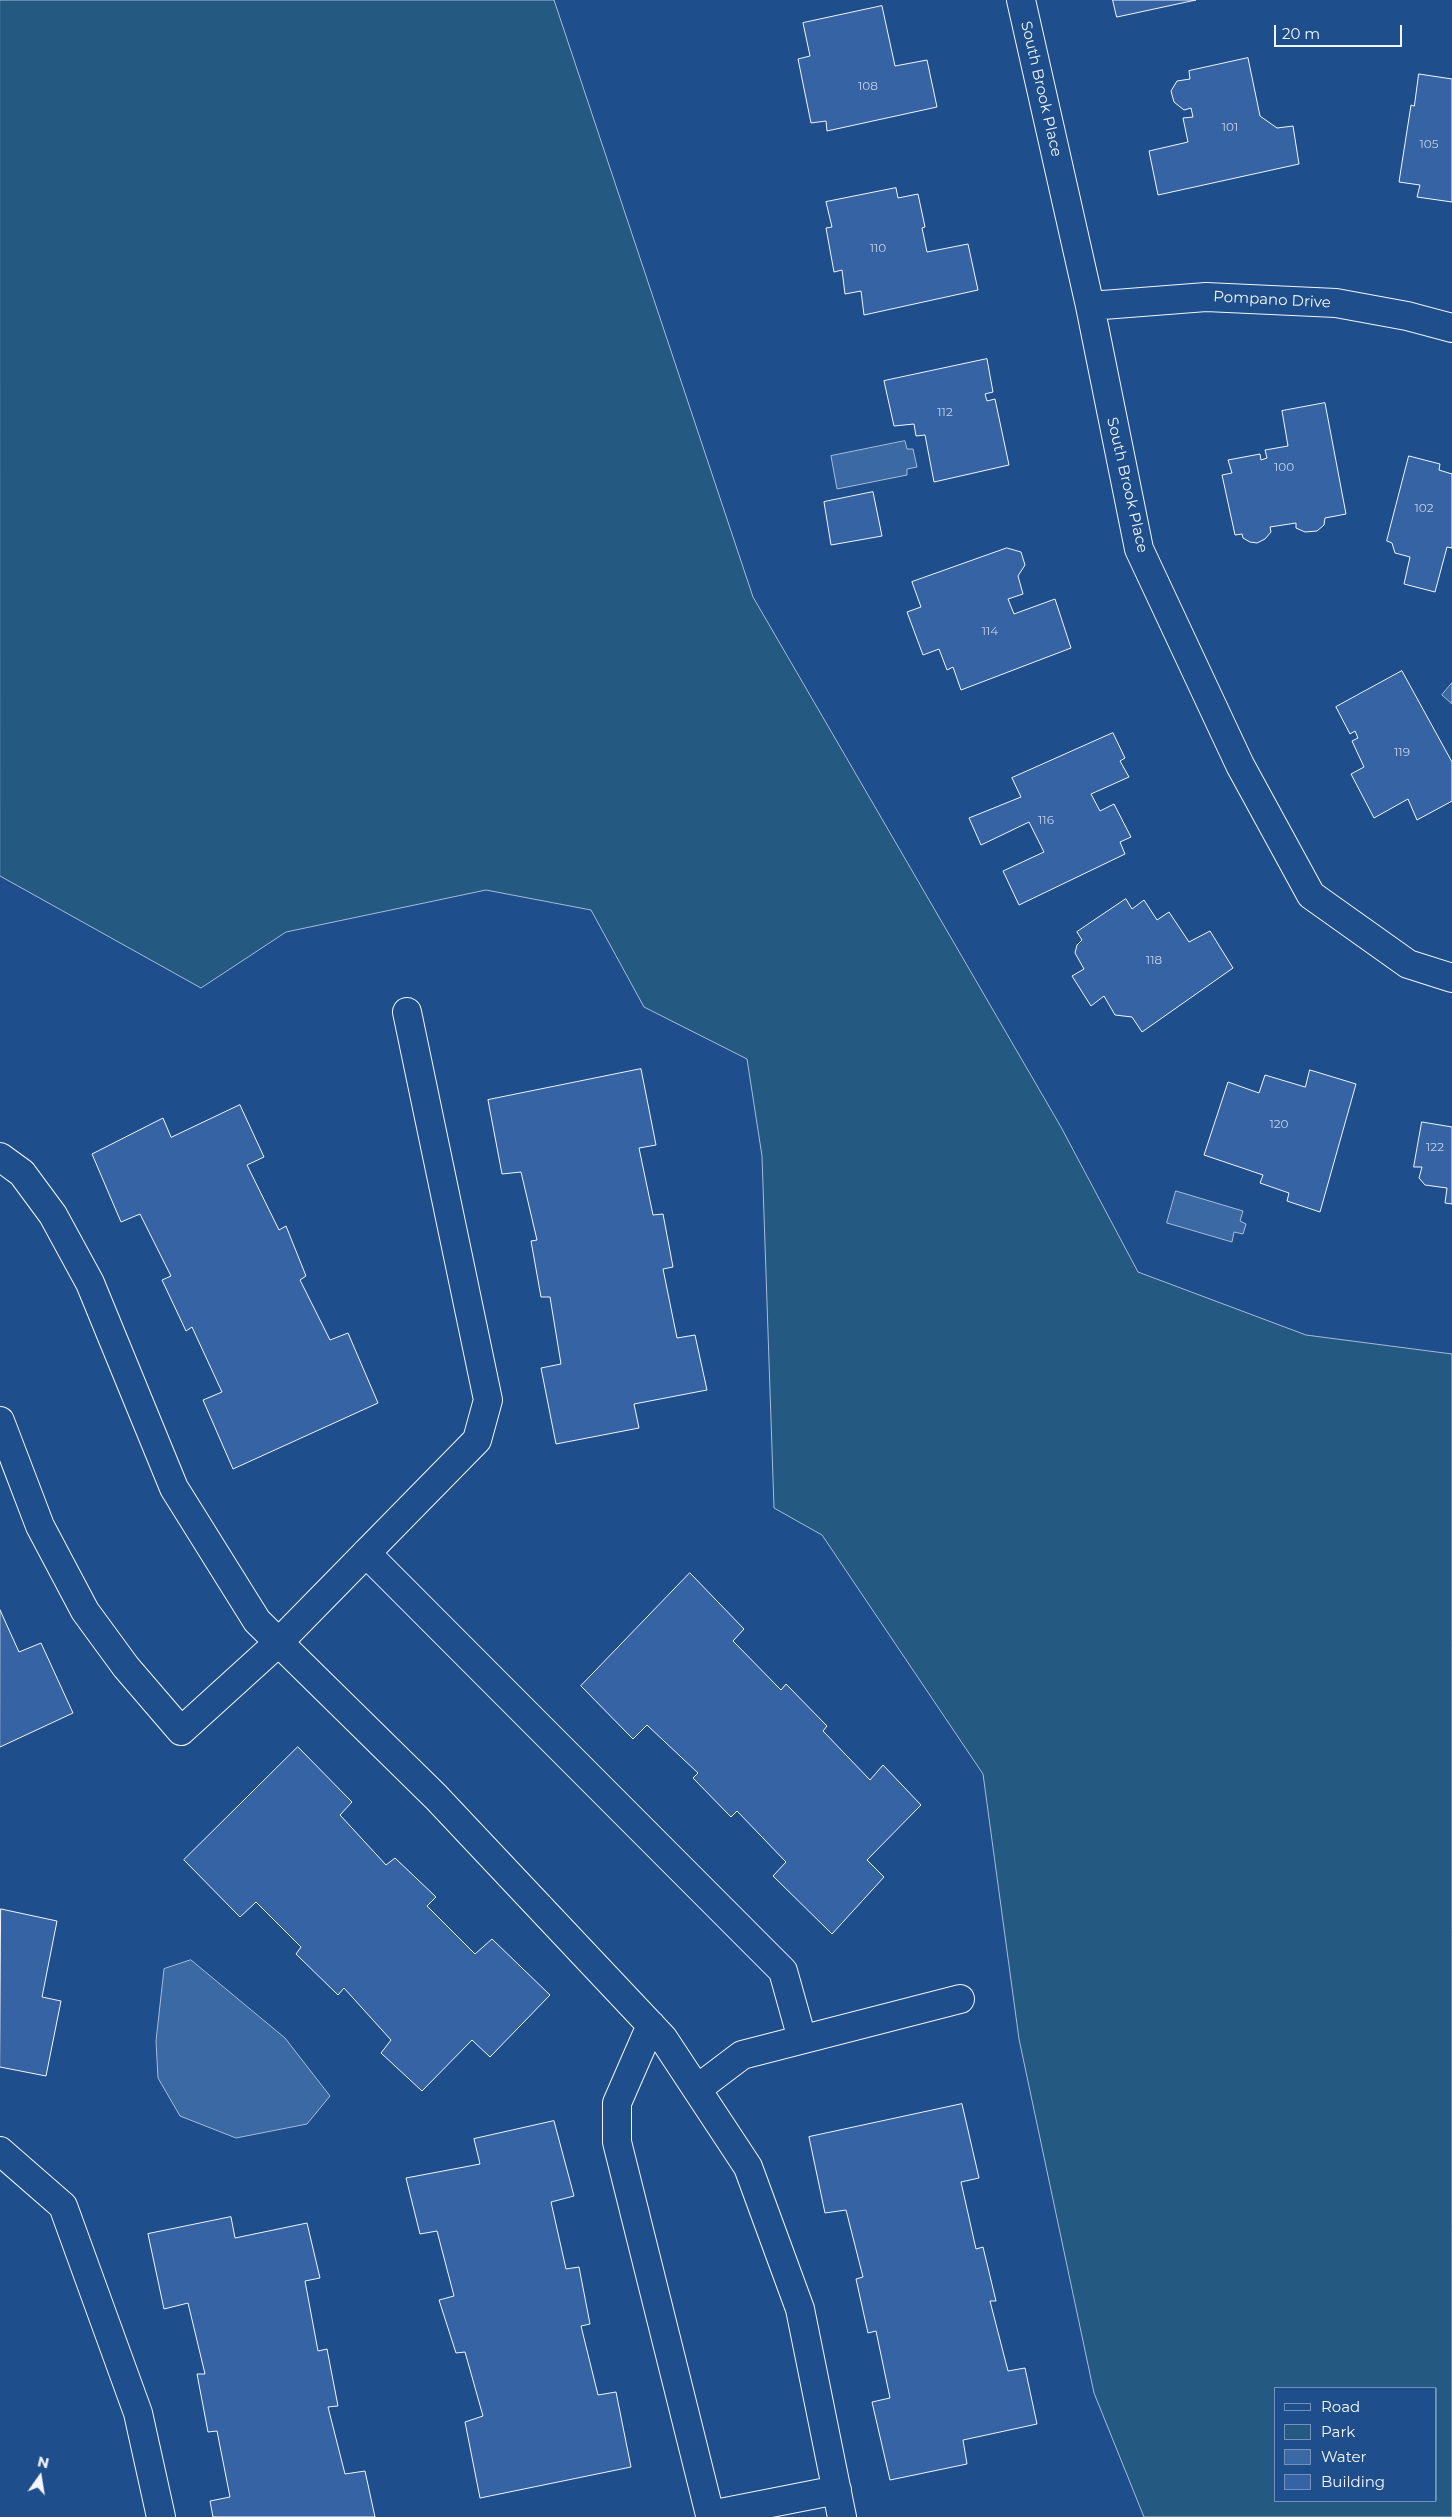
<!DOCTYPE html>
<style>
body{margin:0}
#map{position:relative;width:1452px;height:2517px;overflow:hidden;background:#1f4e8c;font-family:Montserrat,sans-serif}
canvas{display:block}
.legend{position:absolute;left:1274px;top:2387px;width:162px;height:115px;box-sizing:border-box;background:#1f4e8c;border:1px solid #7391ba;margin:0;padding:6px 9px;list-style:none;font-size:15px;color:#f2f6ff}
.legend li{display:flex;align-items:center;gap:10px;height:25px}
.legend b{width:25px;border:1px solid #7391ba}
.north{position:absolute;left:15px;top:2452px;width:50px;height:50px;-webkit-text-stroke:4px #1f4e8c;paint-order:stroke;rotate:13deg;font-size:14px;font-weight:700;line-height:20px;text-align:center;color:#f2f6ff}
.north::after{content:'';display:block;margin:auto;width:18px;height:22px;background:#f2f6ff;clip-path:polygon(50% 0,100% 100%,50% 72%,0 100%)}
.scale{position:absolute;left:1274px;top:25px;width:128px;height:22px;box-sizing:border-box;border:2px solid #f2f6ff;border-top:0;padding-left:6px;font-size:15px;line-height:18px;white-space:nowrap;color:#f2f6ff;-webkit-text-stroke:4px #1f4e8c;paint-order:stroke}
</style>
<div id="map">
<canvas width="1452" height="2517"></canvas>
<ul class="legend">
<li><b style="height:6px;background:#1f4e8c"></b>Road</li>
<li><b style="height:14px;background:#245a82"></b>Park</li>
<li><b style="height:14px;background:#3b69a3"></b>Water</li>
<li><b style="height:14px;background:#3563a3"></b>Building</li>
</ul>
<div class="north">N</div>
<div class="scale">20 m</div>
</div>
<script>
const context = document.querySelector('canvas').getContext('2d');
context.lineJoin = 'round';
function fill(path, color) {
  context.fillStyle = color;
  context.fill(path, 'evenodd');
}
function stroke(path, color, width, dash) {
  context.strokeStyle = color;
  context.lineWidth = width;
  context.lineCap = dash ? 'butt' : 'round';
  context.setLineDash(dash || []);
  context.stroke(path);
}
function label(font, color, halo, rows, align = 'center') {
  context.font = font + ' Montserrat,sans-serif';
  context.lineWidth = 4;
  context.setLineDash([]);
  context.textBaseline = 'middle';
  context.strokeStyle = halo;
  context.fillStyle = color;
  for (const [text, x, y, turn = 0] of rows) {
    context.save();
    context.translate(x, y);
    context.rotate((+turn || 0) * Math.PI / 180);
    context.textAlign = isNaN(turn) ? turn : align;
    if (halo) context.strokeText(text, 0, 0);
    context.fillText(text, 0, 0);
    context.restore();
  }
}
const green = new Path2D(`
 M0,0H554L753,597L1061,1127L1138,1272L1306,1335L1452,1354V2517H1144L1094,2393L1019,2039L983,1774L822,1535L774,1508L762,1156L747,1059L644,1007L591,910L486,890L286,932L201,988L0,876ZM1276,2388H1436V2501H1276Z`);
const water = new Path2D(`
 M905,441L907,449H913L917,467L907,469V475L837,489L831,456Z
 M1452,683V704L1442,695Z
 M1176,1191L1243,1211L1240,1221L1246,1224L1243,1234L1234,1232L1232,1242L1167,1223Z
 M191,1960L285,2038L330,2096L307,2124L236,2138L180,2116L158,2078L156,2041L164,1969Z`);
const building = new Path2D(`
 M1113,0H1196L1117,17Z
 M882,6L895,66L927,60L937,107L827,131L826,121L811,123L798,59L810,56L803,23Z
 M1248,58L1260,116L1277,128L1293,126L1299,164L1158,195L1149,151L1188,142L1183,118L1193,117L1191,108L1184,110L1174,102L1171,91L1177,81L1190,79L1189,71Z
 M1419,74L1452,79V202L1417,197L1420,185L1399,182L1411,105L1414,106Z
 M896,188L898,198L918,194L925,227L922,228L927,252L968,244L978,290L864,315L861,291L845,294L842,270L834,272L826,228L832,227L826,202Z
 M987,359L993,392L985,394L987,401L995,399L1009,465L934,482L925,435L916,436L914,424L894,426L884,381Z
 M1325,403L1346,514L1325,518L1324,525L1317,531L1305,532L1296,528V523L1270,527L1271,532L1265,539L1257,543L1250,542L1243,538L1242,534L1235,535L1222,475L1232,473L1228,460L1260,454L1261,460L1267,458L1265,450L1288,446L1282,411Z
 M1409,456L1440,464L1439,470L1452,474V548L1447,547L1435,592L1404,584L1410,557L1395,553L1392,543L1387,541Z
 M873,492L882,536L831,545L824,502Z
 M1007,548L1021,552L1025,565L1018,576L1023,594L1008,599L1014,614L1055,599L1071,648L961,690L953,667L947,670L939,649L923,655L907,612L921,607L912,582Z
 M1402,671L1452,762V801L1417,820L1408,799L1374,818L1351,774L1364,767L1352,741L1358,738L1355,731L1350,734L1336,707Z
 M1113,733L1125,758L1120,761L1129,777L1091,794L1100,811L1114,804L1131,837L1120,842L1125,854L1019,905L1003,871L1044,852L1029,822L981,845L969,818L1021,797L1012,778Z
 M1126,899L1132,909L1144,900L1157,920L1169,912L1189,942L1210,931L1233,968L1142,1032L1132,1017L1115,1015L1104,996L1091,1006L1072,976L1084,969L1075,953L1077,945L1082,940L1077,932Z
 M641,1069L656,1145L639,1148L653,1215L663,1214L673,1267L663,1269L677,1338L695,1335L707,1390L634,1404L639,1428L556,1444L541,1368L561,1364L550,1297H541L531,1241L537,1240L521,1172L502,1174L488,1100Z
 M1310,1070L1356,1084L1320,1212L1287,1201L1289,1193L1260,1183L1263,1175L1204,1155L1228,1082L1259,1093L1265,1075L1305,1087Z
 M240,1105L264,1157L247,1165L279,1230L286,1226L306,1276L300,1280L330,1340L348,1333L378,1403L233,1469L203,1400L222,1392L192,1327L186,1331L162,1280L171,1276L140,1214L121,1222L92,1154L163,1118L171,1137Z
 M1422,1122L1452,1127V1204L1445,1203L1447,1188L1425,1185L1419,1178L1422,1167H1414Z
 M690,1573L744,1629L733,1641L781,1690L786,1684L827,1726L823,1731L870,1780L883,1765L921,1805L867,1860L884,1877L832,1934L773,1876L786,1862L737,1811L731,1817L693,1778L698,1773L647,1725L633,1739L581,1686Z
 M0,1610L19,1652L41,1643L73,1713L0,1747Z
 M298,1747L352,1802L340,1815L386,1865L395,1858L436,1897L427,1906L475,1954L492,1939L550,1995L490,2057L472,2040L422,2091L381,2053L391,2040L344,1988L338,1995L296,1954L301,1947L256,1902L240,1917L184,1860Z
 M1,1909L57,1921L42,1997L61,2001L46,2076L0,2067Z
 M962,2104L979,2178L961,2182L976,2249L983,2247L996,2301H990L1008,2371L1025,2368L1037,2424L963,2440L967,2464L890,2480L872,2402L890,2398L876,2331L868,2333L856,2279L863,2277L846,2210L825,2213L809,2137Z
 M554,2121L574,2196L551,2202L566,2269L579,2267L590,2324L581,2326L598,2395L616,2392L631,2467L480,2498L465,2422L483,2416L465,2352L456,2353L439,2300L454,2296L437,2231L420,2234L406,2178L480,2164L474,2139Z
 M231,2217L235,2238L307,2223L320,2278L305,2281L318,2351L327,2349L338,2406L328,2407L345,2474L365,2471L375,2517H213L210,2501L230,2497L217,2431L208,2432L197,2374H205L188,2303L164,2309L148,2234Z`);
const minor = new Path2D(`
 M1021,0L1090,306L1139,549L1240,765L1311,895L1408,964L1452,978
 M1090,306L1206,297L1336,303L1407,316L1452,328
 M0,1157L22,1173L53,1215L90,1283L174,1488L257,1621L436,1797L663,2038L748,2167L800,2309L842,2517
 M0,1421L40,1526L85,1611L126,1667L181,1731L279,1642L477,1440L488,1400L407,1012
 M366,1553L783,1971L802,2039
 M651,2025L617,2103V2142L710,2515L837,2490
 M697,2089L742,2055L960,1999
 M0,2151L63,2206L138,2413L161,2517`);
const numberNames = [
 ["108",868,86],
 ["101",1230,127],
 ["105",1429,144],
 ["110",878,248],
 ["112",945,412],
 ["100",1284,467],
 ["102",1424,508],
 ["114",990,631],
 ["119",1402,752],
 ["116",1046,820],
 ["118",1154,960],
 ["120",1279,1124],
 ["122",1435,1147]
];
const streetNames = [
 ["South Brook Place",1041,89,77],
 ["Pompano Drive",1272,300,3],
 ["South Brook Place",1127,485,77]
];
fill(green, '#245a82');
stroke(green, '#a8bbd7', 1);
fill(water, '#3b69a3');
stroke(water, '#a8bbd7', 1);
fill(building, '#3563a3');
stroke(building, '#f2f6ff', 1);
stroke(minor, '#f2f6ff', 30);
stroke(minor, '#1f4e8c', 28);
label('12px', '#c3d1e8', null, numberNames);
label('15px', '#f2f6ff', '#1f4e8c', streetNames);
</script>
